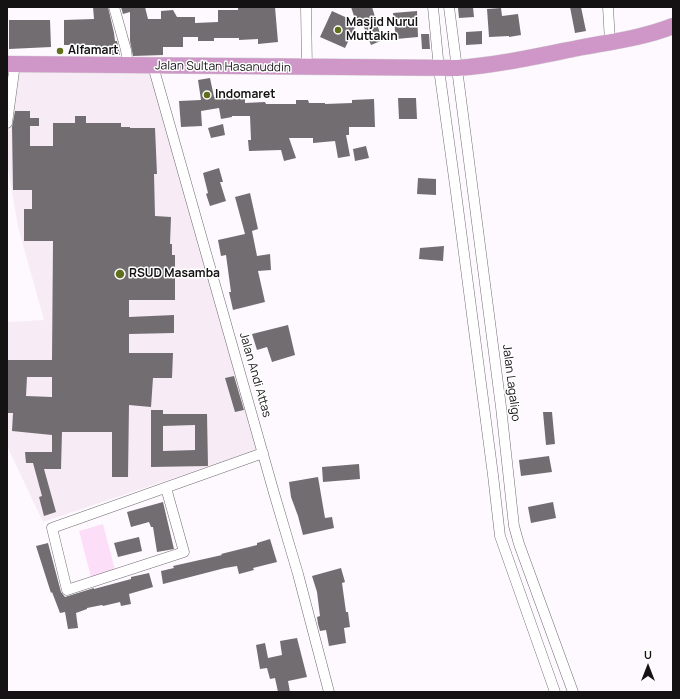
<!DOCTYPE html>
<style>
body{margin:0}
#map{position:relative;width:680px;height:699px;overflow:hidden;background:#fef9fe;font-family:Manrope,sans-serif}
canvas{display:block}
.frame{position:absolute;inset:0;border:8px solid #141213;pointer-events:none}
.north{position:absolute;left:628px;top:647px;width:40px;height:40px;-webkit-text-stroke:3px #fff;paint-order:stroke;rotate:0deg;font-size:11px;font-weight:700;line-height:16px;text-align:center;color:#141213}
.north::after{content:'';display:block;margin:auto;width:14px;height:18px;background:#141213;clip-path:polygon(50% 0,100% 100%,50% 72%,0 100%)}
</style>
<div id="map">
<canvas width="680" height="699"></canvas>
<div class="frame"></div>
<div class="north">U</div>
</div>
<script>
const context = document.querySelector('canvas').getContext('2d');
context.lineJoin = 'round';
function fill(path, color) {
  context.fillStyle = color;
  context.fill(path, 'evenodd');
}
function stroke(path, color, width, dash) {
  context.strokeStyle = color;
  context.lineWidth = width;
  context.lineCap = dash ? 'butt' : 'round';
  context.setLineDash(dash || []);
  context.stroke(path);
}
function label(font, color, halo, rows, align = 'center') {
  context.font = font + ' Manrope,sans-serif';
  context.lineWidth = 3;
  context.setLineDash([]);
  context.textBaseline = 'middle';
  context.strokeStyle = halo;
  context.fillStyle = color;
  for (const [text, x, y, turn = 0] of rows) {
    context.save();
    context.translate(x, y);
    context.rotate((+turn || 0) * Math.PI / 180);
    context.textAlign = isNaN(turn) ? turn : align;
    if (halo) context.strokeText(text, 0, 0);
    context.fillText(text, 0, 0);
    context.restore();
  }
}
const built = new Path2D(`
 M16,66L151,67L257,450L43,522L7,446V322L44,320L18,227L7,163V129Z`);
const green = new Path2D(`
 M103,524L115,570L91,577L79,531Z`);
const building = new Path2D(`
 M93,7H108L114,33L115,41H117L120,55H95V45H64V20L94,19Z
 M121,7H145L148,19H161V11L173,10L177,17H195V23L218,22V10H238V7H275L278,42L258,44V39L239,40V38H214V41H198V37H183V47H163V55L133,56L130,41V12L123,14Z
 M351,7H372L376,20H375L383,40L371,45L360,17L345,48L320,37L332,11L356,22Z
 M473,7L474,17L459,18L458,8Z
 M570,7H581L586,31L575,33Z
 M501,8L502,16L518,14L521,35L509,37V36L489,37L487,9Z
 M417,11L418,37L396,39L393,13Z
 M9,20H50L51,47L9,49Z
 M482,31V44L466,45V32Z
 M421,34H429L430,49H422Z
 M210,78L214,97L233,95V91L245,90V103L265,102L266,104H296V100H308L309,103H325V104L352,103V100L374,99L375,127H349V135H346L350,156L338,158L335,141L313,143V138H289L296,158L284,161L281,150L249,151L248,140H251L250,116H232V117L221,119L219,108L201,111L202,126L181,127L179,101L201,100L198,80Z
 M398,98H416L417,119H399Z
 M15,111H30V118H39V126H30V146H53V123H75V116H86V123H121V127H130V128H155L157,174H154L155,216L171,217L170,244H172V255H175V300H129V317L174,315V333L129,334V353H173L172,378H153L151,407L129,405L128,477H112V432H62L61,469H44L56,512L44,516L39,497L42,496L33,463H26L25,452H52V435L12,431L13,413H7V360H52L53,241H24V209H32V190H13L12,127ZM27,377H52V397L26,396Z
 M223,124L225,135L211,138L208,128Z
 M366,146L369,158L355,161L353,149Z
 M219,168L223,182H220L226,201L210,206L206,194L208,193L203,173Z
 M418,178L436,179V195L417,194Z
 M250,193L258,229L252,231L257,256L270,254L271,270L258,271L265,302L233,310L229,292H231L226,255L221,256L218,240L245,234L235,197Z
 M444,246L443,261L419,259L420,248Z
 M288,325L295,355L272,362L267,347L257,350L252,334Z
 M234,376L244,410L235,412L225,378Z
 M151,410H163V414H207L208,466L151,467ZM195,425V450L163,451V426Z
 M543,412H552L555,444L546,445Z
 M549,456L552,472L521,476L519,460Z
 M359,464L360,479L323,482L322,467Z
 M318,477L325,518L332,517L334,528L303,535L298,516L291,497L289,482Z
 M163,502L174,549L157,552L153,527H151L149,522L131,527L127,512Z
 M553,502L556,518L531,523L528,507Z
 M139,537L142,551L118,557L114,543Z
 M270,539L277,562L253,568L254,570L239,574L237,566L225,568L163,584L161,571L174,568L173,566L222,555L221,554L257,545V543Z
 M48,543L61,592L65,597L94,588V589L131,579V577L149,573L153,587L129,594L131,604L121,606L120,602L103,606L102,605L87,608V609L76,613L78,628L68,629L65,612L60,613L52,592L51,593L36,546Z
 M341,568L345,582L342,583L346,612H348L350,627L344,628L346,643L329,646L326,630L320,631L318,624L317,617L320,616L317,592L312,576Z
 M297,638L307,677L288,681L290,692H278L275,678L270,679L267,668L260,669L256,645L265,643L268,658L282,655L280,641Z`);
const minor = new Path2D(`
 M114,7L126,50L128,65
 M306,7L307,68
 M433,7L439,69L455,185L493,475L500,536L555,692
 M449,7L501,407L514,526L519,544L573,692
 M608,7L610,42
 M153,66L274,493L298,574L329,692
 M7,123L15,64
 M166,488L184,552L67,590L52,528L263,453`);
const trunk = new Path2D(`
 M7,64L457,68C498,65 538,56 578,48C609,42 643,38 673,26`);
const markers = [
 [338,30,4,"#606f1b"],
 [60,51,4,"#606f1b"],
 [207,95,4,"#606f1b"],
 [120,274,5,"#606f1b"]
];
const poiNames = [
 ["Masjid Nurul",346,23],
 ["Muttakin",346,37],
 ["Alfamart",68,51],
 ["Indomaret",215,95],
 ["RSUD Masamba",129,274]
];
const streetNames = [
 ["Jalan Sultan Hasanuddin",223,67,1],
 ["Jalan Andi Attas",255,375,74],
 ["Jalan Lagaligo",511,383,83]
];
fill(built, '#f7ecf6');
fill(green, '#fddef9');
fill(building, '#726d71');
stroke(minor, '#716d71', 11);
stroke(trunk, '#d9d9d9', 17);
stroke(minor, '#fff', 10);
stroke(trunk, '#ce97c8', 16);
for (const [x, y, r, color] of markers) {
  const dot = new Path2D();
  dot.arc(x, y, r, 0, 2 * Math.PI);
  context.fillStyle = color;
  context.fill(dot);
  stroke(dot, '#fff', 1.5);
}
label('bold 12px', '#141213', '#fff', poiNames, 'left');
label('12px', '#141213', '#fff', streetNames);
</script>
